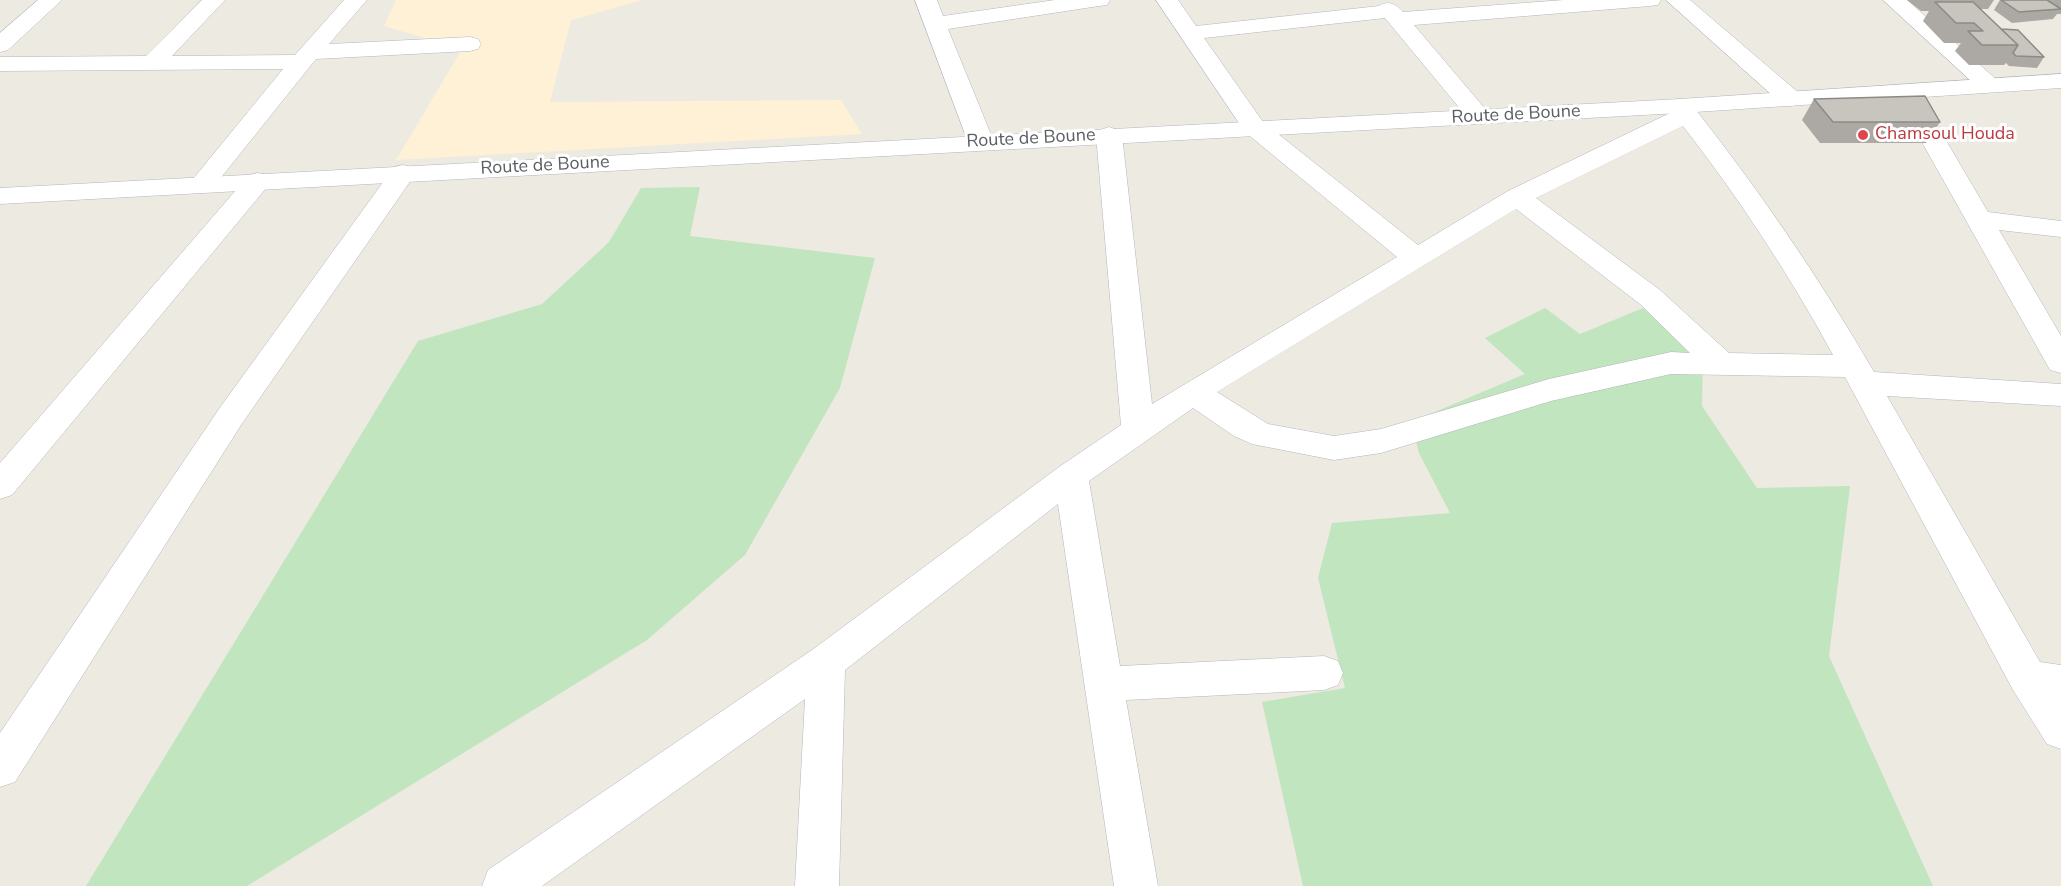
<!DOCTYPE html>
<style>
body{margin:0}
canvas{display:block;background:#edeae2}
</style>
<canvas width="2061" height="886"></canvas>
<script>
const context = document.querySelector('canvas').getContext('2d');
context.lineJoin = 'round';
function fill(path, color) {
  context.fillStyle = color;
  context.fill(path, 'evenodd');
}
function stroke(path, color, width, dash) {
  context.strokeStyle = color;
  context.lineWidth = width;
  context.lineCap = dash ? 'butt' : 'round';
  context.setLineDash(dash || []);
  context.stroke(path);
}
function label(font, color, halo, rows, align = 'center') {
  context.font = font + ' "Nunito Sans",sans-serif';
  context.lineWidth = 6;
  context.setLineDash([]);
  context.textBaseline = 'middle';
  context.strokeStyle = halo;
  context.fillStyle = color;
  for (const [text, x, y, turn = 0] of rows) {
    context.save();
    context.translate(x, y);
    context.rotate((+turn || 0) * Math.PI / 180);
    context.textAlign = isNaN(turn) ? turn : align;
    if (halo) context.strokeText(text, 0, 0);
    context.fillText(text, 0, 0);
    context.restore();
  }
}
const commercial = new Path2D(`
 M396,0H643L571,20L550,102L841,100L862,134L396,160L462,49L384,26Z`);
const green = new Path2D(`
 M700,187L690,236L875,258L840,388L745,555L647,640L247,886H86L418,341L542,304L609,242L641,188Z
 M1545,308L1580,334L1643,308L1703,356L1702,406L1757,488L1850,486L1829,656L1933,886H1303L1262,702L1345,688L1318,578L1332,523L1450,513L1419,453L1411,422L1525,374L1485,338Z`);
const minor = new Path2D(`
 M38,0H62L8,50L0,52V33Z
 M202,0H225L172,56L295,55L344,0H367L329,44L470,37L478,39L481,44L478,49L470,51L316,59L211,190L202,192L193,190L189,184L283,69L0,71V57L146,56Z
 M915,0H937L943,16L1055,0H1110L1107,5L1099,6L948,29L994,142L990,147L981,150L972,147L968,142Z
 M1156,0H1178L1196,26L1379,6C1388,0 1396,4 1403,12L1564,0H1661L1658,5L1650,6L1414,25L1492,117L1489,122L1480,124L1471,122L1385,18L1204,38L1263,122L1418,245L1508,191L1672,112L1668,106L1671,101L1680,99L1689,101C1757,187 1819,277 1874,372L2061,384V406L1887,396L2040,662L2061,665V749L2047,744L2013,690L1845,377L1671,374L1551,401L1381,453L1334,460L1252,444L1234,436L1193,408L1089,481L1120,666L1324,656L1338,661L1343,673L1338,685L1324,690L1126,700L1158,886H1114L1058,504L845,670L839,886H795L805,699L542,886H482L488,870L812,650L1059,467L1121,425L1096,135L1100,130L1109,127L1118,130L1122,135L1152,404L1397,257L1245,132ZM1683,126C1739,198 1789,274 1833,355L1729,353L1660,290L1536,198ZM1516,209L1640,304L1690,353L1671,352L1549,379L1381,429L1334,436L1268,424L1217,392Z
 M1666,0H1690L1800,94L1803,99L1800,104L1791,106L1782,104Z
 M1883,0H1907L1998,81L2002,86L1998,91H1982Z
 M1908,89L1916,91L1920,96L1988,212L2061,221V237L1999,230L2061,336V373L2050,370L1896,96L1900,91Z
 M403,165L412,167L416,173L241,425L15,782L0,787V733L219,409L394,167Z
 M258,173L267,175L271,181L267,187L12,495L0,499V463L249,175Z`);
const tertiary = new Path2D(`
 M2061,74V88L1680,113L0,204V188L1680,99Z`);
const wall = new Path2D(`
 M1907,0H1994L1988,9H1979L2001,29L2044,57L2037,68L2009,66L2006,63L2004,65H1969L1955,51L1961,43H1944L1923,21L1929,11H1921Z
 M2000,0H2061V14H2057L2053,19L2012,23L1994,10Z
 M1814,99L1940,122L1926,143H1820L1802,120Z`);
const building = new Path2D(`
 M2001,0H2047L2061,9L2019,12Z
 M1935,2H1973L2018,45H1982L1968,31H1983L1974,23H1956Z
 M2001,29L2018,30L2044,57L2016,56L2013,53L2018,45Z
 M1925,96L1940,122H1833L1814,99Z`);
const markers = [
 [1863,135,6,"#e0444e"]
];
const farStreetnames = [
 ["Route de Boune",1516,115,-3],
 ["Route de Boune",1031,139,-3],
 ["Route de Boune",545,166,-3]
];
const farHealthnames = [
 ["Chamsoul Houda",1875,135]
];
fill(commercial, '#fef1d6');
fill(green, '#c1e5be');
stroke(minor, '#b3b6ba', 1);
stroke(tertiary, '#b3b6ba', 1);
fill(minor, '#fff');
fill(tertiary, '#fff');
fill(wall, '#aca9a4');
fill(building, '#c8c5bf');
stroke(building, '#8c8a86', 1.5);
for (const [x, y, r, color] of markers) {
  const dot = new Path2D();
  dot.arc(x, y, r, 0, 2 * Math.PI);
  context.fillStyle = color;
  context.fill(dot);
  stroke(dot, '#fff', 2);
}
label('18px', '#5a5f63', '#fff', farStreetnames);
label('18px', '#be3a42', '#fff', farHealthnames, 'left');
</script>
